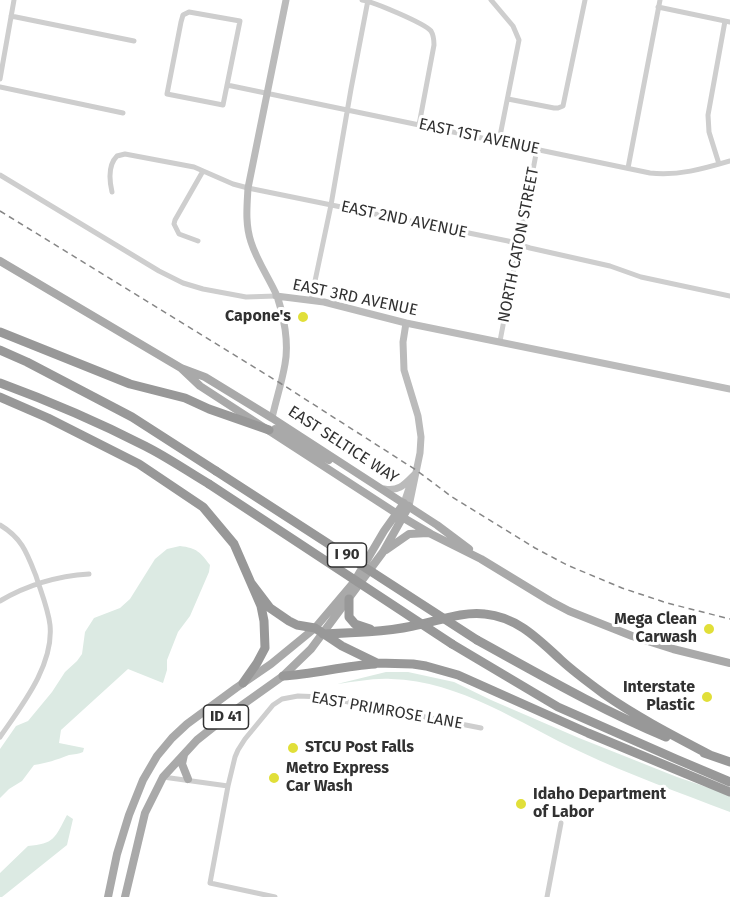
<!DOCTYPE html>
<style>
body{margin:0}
canvas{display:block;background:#fff}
</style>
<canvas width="730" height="897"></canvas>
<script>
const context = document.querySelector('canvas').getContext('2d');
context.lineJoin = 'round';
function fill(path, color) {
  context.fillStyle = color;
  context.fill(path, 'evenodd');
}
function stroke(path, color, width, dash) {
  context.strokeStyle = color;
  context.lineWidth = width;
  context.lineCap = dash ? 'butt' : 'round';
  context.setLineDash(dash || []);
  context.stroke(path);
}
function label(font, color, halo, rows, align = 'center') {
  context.font = font + ' "Fira Sans",sans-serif';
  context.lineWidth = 6;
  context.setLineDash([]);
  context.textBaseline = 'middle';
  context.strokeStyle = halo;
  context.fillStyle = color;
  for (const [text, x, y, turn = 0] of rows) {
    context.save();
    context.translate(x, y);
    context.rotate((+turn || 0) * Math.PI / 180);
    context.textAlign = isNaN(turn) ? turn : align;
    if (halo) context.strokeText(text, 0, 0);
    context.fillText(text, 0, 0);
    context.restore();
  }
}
const green = new Path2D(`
 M180,546C197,548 200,552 210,565L209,572L190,616L178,632L167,660V670L163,683L128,669L61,730L59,743L84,748L83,752C79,754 74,754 69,755C56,760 47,763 34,765L22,781L9,789L0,798V749L16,726L28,721L52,692L65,672L77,661L82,654L85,632L94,618L120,608L130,599L155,559L167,549Z
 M386,672H408L454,682L491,700L579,738L677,777L730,795V812C680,793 630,775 581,752C520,724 461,681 391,679C373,678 355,682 337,684Z
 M67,815L73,819L67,845L2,897H0V873L28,846C54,844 55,838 67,815Z`);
const street = new Path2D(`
 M362,0C374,2 424,23 431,31C434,36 434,40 434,45L419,125
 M491,0L513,26L519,40L499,141
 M658,7L730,22
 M189,12L240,21L223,105L167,94L181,22L183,15Z
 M11,16L134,41
 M0,79L14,0
 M227,85L650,173C678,176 703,169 730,161
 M0,87L123,113
 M508,99L554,108H558L563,106L585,0
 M719,164L709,132L708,115L725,21
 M628,168L660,0
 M0,175L159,271L183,283L203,289L246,297L276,296
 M112,192C109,179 108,165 117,156L125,154L194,167L233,184L248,188L508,241L530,248L610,266L641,277L730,296
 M198,241L179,234L174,224L175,220L203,171
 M311,300L331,205L351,89L368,0
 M500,341L537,149
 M0,525C22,538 27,553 36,576C41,592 48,608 50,625C54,665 22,705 0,737
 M0,601C27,585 58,576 89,574
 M163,777L228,786
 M275,897L210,883L228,786L235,757L238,750L245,739L273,705L282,699L298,696L323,697L481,728
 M547,897L561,823`);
const secondary = new Path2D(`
 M276,296L324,302L406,323L730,389
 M406,323L403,342L404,370L418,416L421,437L420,453L409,506
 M272,418C276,400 282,382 285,364C289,343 284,316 277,296C269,278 257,261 251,242C245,224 247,206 248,188L286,0
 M384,489C399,492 405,484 415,474
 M404,503L412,479`);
const primary = new Path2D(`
 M0,261L181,368L205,377L272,418L437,525L469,549
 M181,368L200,386L402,517L431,534L481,559L550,601L569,611L632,636L673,649L730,663
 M275,429L281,431L329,460
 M386,550L409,534L428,533
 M184,755L182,764L188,779
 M108,897L117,854L129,815L143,780L157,756L172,738L187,724L236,688L271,664L315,628L354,582L384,531L404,503
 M125,897L145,813L163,777L197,740L231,713L283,676L311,649L383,552L409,506`);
const highway = new Path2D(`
 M0,332L130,384L185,398L209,409L269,430
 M0,350L27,362L132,417L216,471
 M0,383C49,401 98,422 145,446C167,457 187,471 209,484
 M0,397L48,418L139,464L203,507L234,544L261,606L264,621L265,648L257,663L243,683
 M251,583L270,608L289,621L297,625L315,628L342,646L377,663L413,664L426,666L458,675L588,733L730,792
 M349,599V617L355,624L370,629
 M323,634C353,633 384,632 413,626C436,622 461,611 485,614C517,617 538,639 561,660C574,672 589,683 604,694C637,717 674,736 710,755
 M477,640C539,674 601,710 666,737
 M452,644L558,707L676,759L730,782
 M283,676C314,674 344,666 375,664
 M704,753L730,762`);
const rail = new Path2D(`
 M0,211L280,383L416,470L452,497L535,548L567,565L622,588L667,603L730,619`);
const highwayBridge = new Path2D(`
 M216,471L477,640
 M209,484L452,644`);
const markers = [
 [303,317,6,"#e1df39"],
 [709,629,6,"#e1df39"],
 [707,697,6,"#e1df39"],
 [293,748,6,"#e1df39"],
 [274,778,6,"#e1df39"],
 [521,804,6,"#e1df39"]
];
const shields = [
 [347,555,39],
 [226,717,45]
];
const shieldNames = [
 ["I 90",347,555],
 ["ID 41",226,717]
];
const streetNames = [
 ["EAST 1ST AVENUE",479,137,12],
 ["EAST 2ND AVENUE",404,220,12],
 ["NORTH CATON STREET",519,245,-79],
 ["EAST 3RD AVENUE",355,298,12],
 ["EAST SELTICE WAY",343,445,33],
 ["EAST PRIMROSE LANE",387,711,10]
];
const poiNames = [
 ["Capone's",291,317],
 ["Mega Clean",697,620],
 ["Carwash",697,638],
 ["Interstate",695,688],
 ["Plastic",695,706],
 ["STCU Post Falls",305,748,"left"],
 ["Metro Express",286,769,"left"],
 ["Car Wash",286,787,"left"],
 ["Idaho Department",533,795,"left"],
 ["of Labor",533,813,"left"]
];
fill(green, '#dceae3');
stroke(street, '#cecece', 5);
stroke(secondary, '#bbb', 7);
stroke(primary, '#a9a9a9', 8);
stroke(highway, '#989898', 9);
stroke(rail, '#868686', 1.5, [6, 4.5]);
stroke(highwayBridge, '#989898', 9);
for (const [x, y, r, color] of markers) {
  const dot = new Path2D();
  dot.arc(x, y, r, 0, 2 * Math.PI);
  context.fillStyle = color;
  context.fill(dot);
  stroke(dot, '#fff', 2);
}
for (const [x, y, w] of shields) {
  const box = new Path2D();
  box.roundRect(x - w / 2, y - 12, w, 24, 4.5);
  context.fillStyle = '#fff';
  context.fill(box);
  stroke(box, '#313131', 1.5);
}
label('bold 15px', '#313131', null, shieldNames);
label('16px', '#313131', '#fff', streetNames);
label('bold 16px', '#313131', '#fff', poiNames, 'right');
</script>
